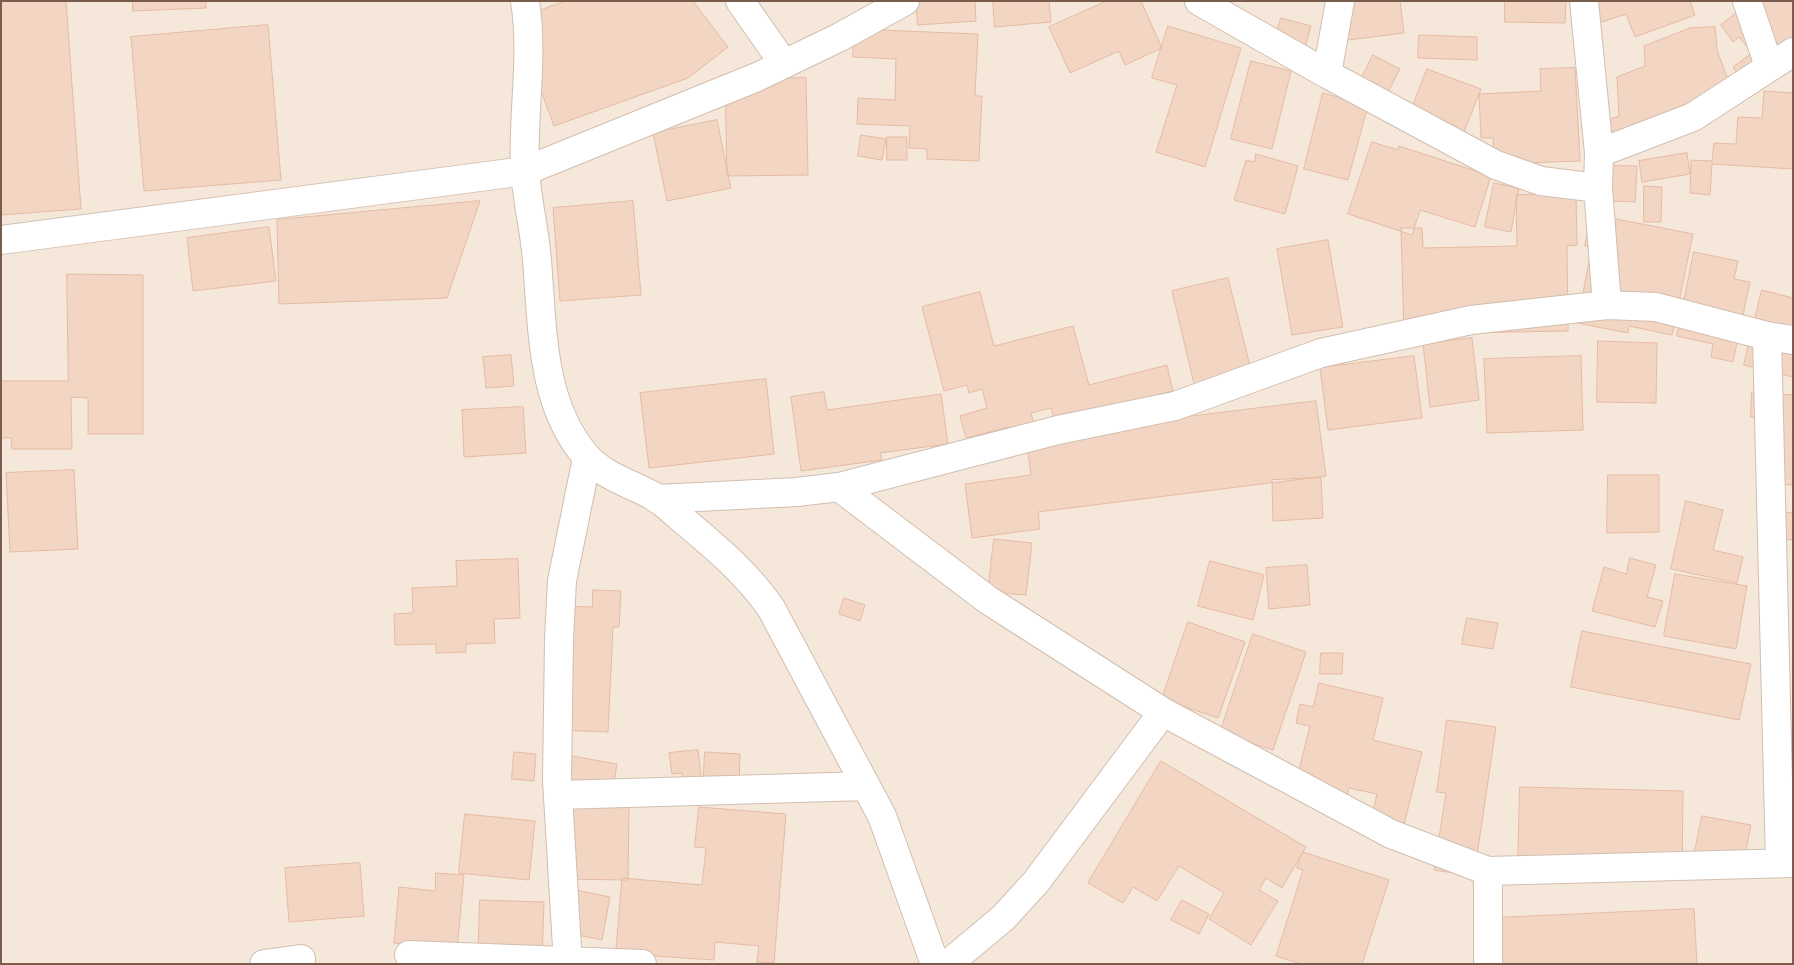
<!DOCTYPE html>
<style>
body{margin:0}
#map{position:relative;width:1794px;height:965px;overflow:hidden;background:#fdf6ec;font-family:"PT Sans Narrow",sans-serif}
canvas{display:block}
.frame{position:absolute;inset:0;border:2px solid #7a5c4d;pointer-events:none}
</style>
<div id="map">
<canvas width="1794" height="965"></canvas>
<div class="frame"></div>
</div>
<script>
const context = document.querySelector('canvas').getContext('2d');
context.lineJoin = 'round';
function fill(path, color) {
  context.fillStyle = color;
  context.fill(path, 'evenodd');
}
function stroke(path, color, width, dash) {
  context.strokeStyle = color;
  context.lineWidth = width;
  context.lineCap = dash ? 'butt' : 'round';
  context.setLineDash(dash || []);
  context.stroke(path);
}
const residential = new Path2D(`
 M1,1H1793V964H1Z`);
const building = new Path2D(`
 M1,1H66L81,209L1,215Z
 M133,1H206V8L133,11Z
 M565,1H693L728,47L688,78L554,126L515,20Z
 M916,1H975L976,21L918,25Z
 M993,1H1049L1051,22L995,27Z
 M1107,1H1141L1162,48L1125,65L1119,51L1070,73L1049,27Z
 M1327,1H1400L1404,33L1332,42Z
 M1505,1H1566L1565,23L1505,22Z
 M1588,1H1690L1695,15L1635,37L1626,14L1596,24Z
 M1752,1H1793V58L1750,90L1733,67L1752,53L1739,37L1733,42L1721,25Z
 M1281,18L1311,26L1304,51L1274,42Z
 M268,25L281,180L144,191L131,37Z
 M1168,26L1241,48L1205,167L1156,152L1177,85L1152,78Z
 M1715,27L1717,50L1727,77L1765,74L1600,144L1599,123L1619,116L1617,77L1645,66L1644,46L1690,28Z
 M854,29L978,34L975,96H982L979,161L927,159V149L909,148L910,126L857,124L858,98L895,100L896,59L853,57Z
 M1419,35L1477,37V60L1418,58Z
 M1373,55L1400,69L1379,109L1353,96Z
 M1251,61L1291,71L1272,149L1231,139Z
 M1575,68L1580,161L1495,164L1493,138H1481L1479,94L1541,91L1540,69Z
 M1427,69L1481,89L1458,147L1405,127Z
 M806,78L808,175L727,176L725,79Z
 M1793,85V169L1712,164L1710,195L1690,193L1691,160L1712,161L1714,143L1736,144L1738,117L1762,118L1764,91L1792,93Z
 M1323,93L1368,105L1348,180L1304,169Z
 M717,120L731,188L667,201L653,133Z
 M861,135L886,139L882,160L858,156Z
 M887,137H907V160H887Z
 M1372,142L1398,150L1399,146L1491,176L1475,227L1420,210L1412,235L1348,214Z
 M1687,153L1690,174L1642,182L1639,161Z
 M1256,154L1298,166L1285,214L1234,200L1246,160L1254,162Z
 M1594,165L1637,166L1635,202L1593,200Z
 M1494,183L1519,188L1511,232L1485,227Z
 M1644,186L1662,187L1661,222H1644Z
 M1576,194L1577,245L1567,246L1568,331L1404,334L1401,228H1422L1423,248L1517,246L1516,195Z
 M480,201L447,298L279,304L277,220Z
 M633,201L641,295L560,301L553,208Z
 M1591,214L1693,234L1672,335L1629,326L1628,333L1577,323L1592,247L1585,246Z
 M269,227L276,281L193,291L187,238Z
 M1328,240L1343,327L1292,335L1277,249Z
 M1694,252L1738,261L1734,279L1750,282L1733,362L1711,357L1713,344L1677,336Z
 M67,274L143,275V434H88V398L71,397L72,449H12L11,438H1V381H68Z
 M1228,278L1253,378L1196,392L1172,291Z
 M1762,290L1793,298V377L1744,365Z
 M980,292L994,346L1073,326L1089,385L1167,365L1173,391L1055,421L1051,408L1031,413L1036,432L1012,438L1009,427L966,438L960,416L987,408L982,389L969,393L967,385L944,391L922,307Z
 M1472,338L1479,400L1430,407L1423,344Z
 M1598,341L1657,343L1656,403L1597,402Z
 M511,355L514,386L486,388L483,357Z
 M1414,356L1422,418L1328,430L1320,368Z
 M1581,356L1583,430L1487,433L1484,359Z
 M766,379L774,454L649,468L640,393Z
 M824,392L827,410L941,394L948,444L880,453L882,460L801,471L791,397Z
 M1752,392L1793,395V485L1762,483L1766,418L1751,417Z
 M1316,401L1326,476L1038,512L1040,529L972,538L965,484L1031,475L1026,437Z
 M523,407L526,453L464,457L462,410Z
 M74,470L78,549L10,552L6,473Z
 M1608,475H1659V532L1607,533Z
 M1321,478L1323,518L1273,521L1272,480Z
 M1686,501L1723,510L1713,550L1743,557L1737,583L1671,569Z
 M1770,511L1793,513V540L1768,538Z
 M994,539L1032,543L1026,595L988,592Z
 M1630,558L1656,565L1647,597L1663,601L1655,627L1592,611L1604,567L1626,574Z
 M518,559L520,618L494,619L495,643L466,644V652L436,653V644L395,645L394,614L413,613L412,588L457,586L456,561Z
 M1210,561L1264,575L1253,620L1198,606Z
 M1307,565L1310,605L1269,609L1266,568Z
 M1675,574L1747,586L1736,649L1664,636Z
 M593,590L621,591L619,627H613L608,732L557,730L563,606L592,607Z
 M844,598L865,605L860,621L839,614Z
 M1467,618L1498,623L1493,649L1462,644Z
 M1188,622L1245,642L1218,718L1162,699Z
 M1582,631L1751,664L1739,720L1571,687Z
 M1253,634L1306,652L1273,750L1220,733Z
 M1321,653H1343L1342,674H1320Z
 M1319,683L1383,698L1373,740L1422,752L1400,841L1367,834L1377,794L1349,788L1346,799L1295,786L1310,726L1296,723L1300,704L1313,707Z
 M1447,720L1496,727L1474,876L1434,870L1446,793L1437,792Z
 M698,750L703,792L684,794L682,773L672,774L669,753Z
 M514,752L536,754L534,781L512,779Z
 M705,752L740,754L739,791L703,790Z
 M561,754L617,764L613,789L556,778Z
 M1161,761L1306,847L1282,888L1266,878L1259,890L1278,901L1251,945L1209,919L1224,893L1179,866L1157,901L1133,887L1123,903L1088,883Z
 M1520,787L1683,791L1682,876L1518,866Z
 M560,805L629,806L628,880L559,879Z
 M699,807L786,814L774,963L757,962L759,946L715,942L714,960L640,955L641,951L616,949L622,878L702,885L706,848L695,847Z
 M465,814L535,821L529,880L459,873Z
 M1702,816L1751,825L1743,866L1694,856Z
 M1303,852L1389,880L1362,964H1301L1276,956L1303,870L1297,868Z
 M360,863L364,916L289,922L285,868Z
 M436,873L464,875L457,949L394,943L399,887L435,891Z
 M571,889L610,897L602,940L563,932Z
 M480,900L544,902L542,964H478Z
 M1182,900L1209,914L1199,934L1171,920Z
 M1694,909L1697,964H1496L1494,918Z`);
const minor = new Path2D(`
 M525,1C534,58 522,115 525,171C527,198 533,224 536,250C543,318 538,401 586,456C604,477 633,484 657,498C668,506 678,516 689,525C719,550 748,575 771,608L882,816L935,964
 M740,1L784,64
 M1199,1L1327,74L1496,165L1541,181L1598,188
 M1584,1L1599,153L1598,188L1607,305
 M1747,1L1769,66
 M1327,74L1340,1
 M1599,153L1693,117L1793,52
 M1,240L525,171L757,77L840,37L905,1
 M1767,336L1780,863
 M839,487L988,600L1163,712L1391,834L1488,871L1793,863
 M657,499L797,492L839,487L1058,430L1175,406L1321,353L1471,320L1607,305L1656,307L1767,336L1793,340
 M558,795L866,786
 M1488,871V964
 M409,955L642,964
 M264,964L301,959
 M568,964L557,780L559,639L562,581L587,458
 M948,964L1003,918L1036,882L1163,712`);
fill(residential, '#f5e8da');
fill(building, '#f3d5c3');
stroke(building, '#e6bba3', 1);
stroke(minor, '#d1beb0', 30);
stroke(minor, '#fff', 28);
</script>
